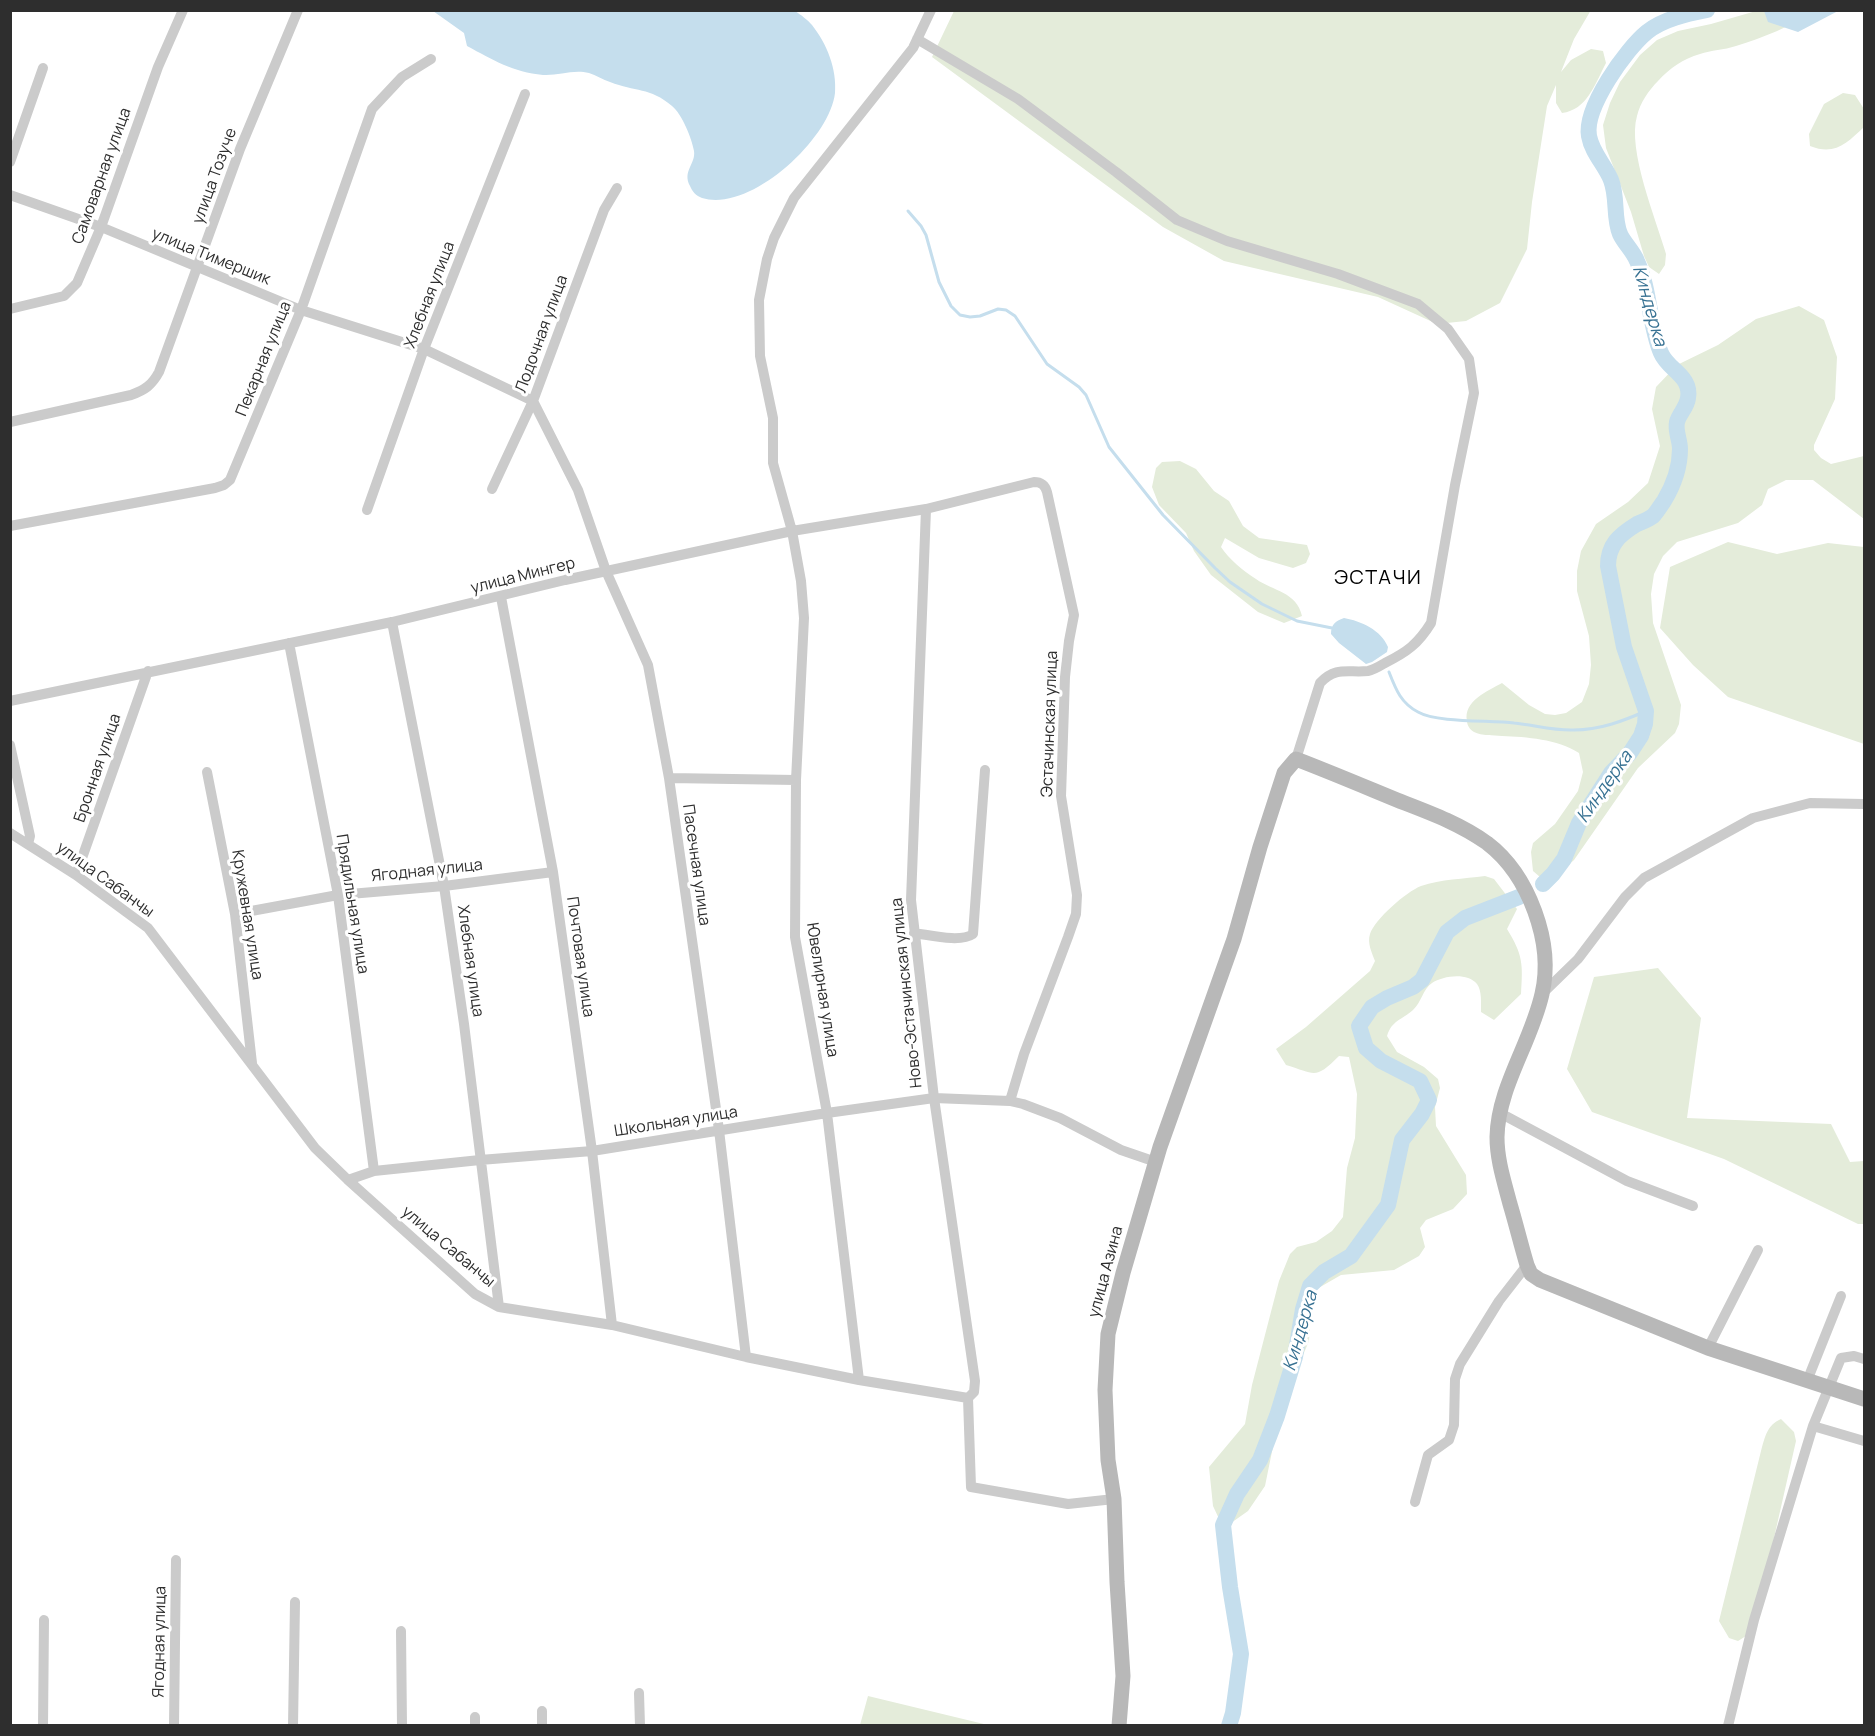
<!DOCTYPE html>
<meta charset="utf-8">
<style>
body{margin:0}
#map{position:relative;width:1875px;height:1736px;overflow:hidden;background:#fff;font-family:Manrope,sans-serif}
canvas{display:block}
.frame{position:absolute;inset:0;border:12px solid #2e2e2e;pointer-events:none}
</style>
<div id="map">
<canvas width="1875" height="1736"></canvas>
<div class="frame"></div>
</div>
<script>
const context = document.querySelector('canvas').getContext('2d');
context.lineJoin = 'round';
function fill(path, color) {
  context.fillStyle = color;
  context.fill(path, 'evenodd');
}
function stroke(path, color, width, dash) {
  context.strokeStyle = color;
  context.lineWidth = width;
  context.lineCap = dash ? 'butt' : 'round';
  context.setLineDash(dash || []);
  context.stroke(path);
}
function label(font, color, halo, rows, align = 'center') {
  context.font = font + ' Manrope,sans-serif';
  context.lineWidth = 6;
  context.setLineDash([]);
  context.textBaseline = 'middle';
  context.strokeStyle = halo;
  context.fillStyle = color;
  for (const [text, x, y, turn = 0] of rows) {
    context.save();
    context.translate(x, y);
    context.rotate((+turn || 0) * Math.PI / 180);
    context.textAlign = isNaN(turn) ? turn : align;
    if (halo) context.strokeText(text, 0, 0);
    context.fillText(text, 0, 0);
    context.restore();
  }
}
const green = new Path2D(`
 M1591,10L1574,39L1561,72L1571,60L1591,49L1603,51L1606,63C1595,84 1587,110 1562,113L1556,103V85L1547,106L1532,202L1527,249L1500,303L1466,321L1437,324L1378,297L1224,261L1163,227L932,57L954,11Z
 M1756,11H1815C1791,26 1763,38 1736,46C1724,50 1711,50 1700,54C1683,59 1670,68 1658,81C1649,90 1640,103 1637,116C1627,150 1656,219 1666,254L1665,265L1659,274L1649,267L1644,256L1631,212L1606,148L1603,125L1610,103L1620,82L1640,55L1657,40L1678,31L1711,24Z
 M1843,93L1855,95L1864,109V127C1847,143 1835,156 1810,146L1809,134L1824,104Z
 M1799,306L1824,320L1837,357L1835,399L1814,445V450L1821,458L1831,464L1864,456V519L1813,480H1786L1768,489L1762,505L1738,523L1677,542L1663,556L1654,574L1651,594L1653,623L1681,705L1679,724L1675,733L1638,768L1574,860L1563,870L1540,877L1533,871L1531,852L1533,843L1555,824L1578,791L1583,772L1579,753C1557,739 1527,737 1502,736C1493,735 1482,736 1474,732C1470,730 1467,725 1467,721C1463,701 1488,691 1502,683L1529,705L1545,714L1555,715L1566,713L1582,702L1589,684L1591,665L1589,636L1577,591V571L1581,551L1596,524L1628,502L1648,483L1660,446L1652,409L1656,387L1677,365L1718,345L1756,319Z
 M1180,461L1196,469L1214,491L1229,501L1243,526L1259,538L1307,545L1310,554L1306,563L1293,568L1259,558L1225,538L1221,547C1229,559 1243,571 1256,579C1273,591 1297,592 1302,616L1284,623L1258,612L1211,575L1194,551L1186,533L1159,505L1152,487L1156,468L1162,462Z
 M1728,542L1777,554L1828,543L1864,547V744L1728,697L1693,665L1660,628L1670,567Z
 M1485,876L1494,879L1517,909L1507,929C1523,955 1523,964 1521,994L1494,1020L1481,1012C1481,1003 1482,991 1477,984C1467,972 1443,976 1432,983C1423,989 1421,1003 1413,1010C1402,1020 1392,1020 1387,1036L1397,1052L1424,1067L1438,1079L1440,1088L1435,1107L1436,1126L1466,1175L1467,1194L1453,1209L1426,1220L1420,1228L1425,1247L1419,1256L1394,1270L1341,1275L1315,1290L1312,1300L1309,1341L1281,1407L1265,1486L1248,1511L1231,1523H1221L1213,1506L1209,1467L1245,1424L1252,1385L1279,1281L1290,1254L1297,1247L1316,1242L1332,1231L1343,1217L1347,1168L1355,1138L1357,1094L1349,1057L1339,1056C1315,1080 1316,1074 1286,1065L1276,1049L1306,1027L1370,971L1375,961C1372,953 1367,943 1370,934C1375,919 1406,892 1421,886C1441,879 1464,879 1485,876Z
 M1658,968L1701,1018L1687,1118L1831,1124L1850,1162L1864,1161V1224H1858L1724,1159L1592,1112L1567,1069L1594,977Z
 M1781,1419L1794,1432L1796,1441L1756,1617L1746,1636L1738,1641L1729,1638L1719,1621L1761,1451C1765,1437 1767,1425 1781,1419Z
 M868,1696L988,1725H860Z`);
const water = new Path2D(`
 M433,11H795C801,15 808,20 812,25C827,44 837,69 835,93C830,139 750,213 702,198C696,196 692,191 690,186C682,171 696,164 694,151C692,139 682,114 672,106C650,87 635,92 610,82C603,80 596,75 589,73C573,69 558,76 543,75C513,72 493,60 467,46L464,33Z
 M1764,11V10L1838,11L1798,32L1768,22Z
 M1344,618C1361,621 1381,630 1388,647L1387,652L1372,662L1366,664L1339,643L1331,634C1331,625 1335,621 1344,618Z`);
const stream = new Path2D(`
 M908,211L921,226L926,235L939,282L951,306L960,315L970,317L980,316L998,309L1006,310L1015,316L1047,364L1079,387L1086,395L1109,447L1163,515L1215,568L1230,582L1262,604L1297,621L1332,628
 M1389,672C1396,690 1401,703 1418,712C1437,723 1491,720 1514,723C1534,725 1555,731 1574,730C1600,730 1623,721 1646,711`);
const river = new Path2D(`
 M1543,884L1553,874L1564,859L1579,823L1611,773L1630,753L1641,736L1645,724L1646,711L1624,647L1608,566C1608,545 1619,535 1637,524C1642,522 1649,519 1653,516C1657,512 1661,505 1664,501C1673,486 1680,467 1680,449C1680,440 1675,431 1677,422C1679,414 1687,407 1688,398C1692,376 1668,370 1661,353C1649,325 1650,289 1637,261C1633,251 1624,243 1620,234C1613,217 1618,198 1611,180C1605,165 1592,153 1589,136C1584,108 1626,49 1647,32C1663,19 1687,14 1707,10
 M1229,1726L1233,1713L1241,1654L1230,1587L1223,1525L1237,1494L1260,1460L1277,1416L1295,1357L1303,1309L1310,1286L1324,1272L1351,1256L1388,1205L1402,1140L1422,1114L1429,1100L1420,1081L1381,1061L1366,1048L1359,1026L1372,1007L1387,998L1413,987L1422,980L1447,932L1465,918L1519,897`);
const street = new Path2D(`
 M917,39L1018,99L1116,172L1177,220L1227,241L1338,274L1418,304L1448,329L1469,359L1474,393L1455,485L1431,623C1418,644 1407,652 1385,663C1380,666 1374,670 1368,671C1348,673 1336,666 1320,683L1296,759
 M10,162L43,68
 M10,195L101,227L301,310L424,349L533,401L578,490L606,571L648,665L669,778L719,1130L746,1357
 M10,309L64,296L77,283L101,227L158,67L183,10
 M10,422L131,395C145,390 152,385 159,372L240,149L298,10
 M492,489L533,401L604,210L617,188
 M926,509L911,900L934,1098L975,1381L974,1392L968,1398
 M367,510L424,349L525,94
 M10,526L215,488L224,485L230,480L301,310L372,109L402,77L431,59
 M501,597L553,872L592,1151L612,1325
 M392,622L444,886L464,1024L499,1307
 M289,643L338,895L374,1171
 M10,701L392,622L565,580L792,531L926,509L1034,482C1041,482 1045,485 1047,492L1074,615L1069,641L1065,677L1061,796L1077,895L1076,914L1068,937L1024,1054L1010,1101
 M10,745L30,836L28,844
 M207,772L235,914L252,1063
 M669,778L796,780
 M10,833L76,875L148,928L315,1148L348,1180L475,1294L499,1307L612,1325L746,1357L859,1380L968,1398
 M76,875L148,671
 M235,914L338,895L444,886L553,872
 M914,933C930,935 960,943 973,934L985,770
 M1543,993L1578,959L1625,897L1644,878L1753,818L1810,803L1864,804
 M1500,1113L1627,1181L1693,1206
 M348,1180L374,1171L480,1160L592,1151L827,1113L934,1098L1010,1101L1023,1104L1060,1118L1121,1150L1156,1162
 M1708,1348L1758,1250
 M859,1380L827,1113L795,937L796,780L804,618L801,581L792,531L773,463V418L760,356L759,300L767,259L774,238L794,198L913,48L931,10
 M1807,1381L1841,1296
 M968,1398L971,1487L1068,1504L1114,1499
 M1813,1426L1864,1441
 M1415,1502L1428,1455L1449,1440L1454,1425L1455,1379L1460,1364L1499,1301L1527,1265
 M401,1631L402,1726
 M639,1693L640,1726
 M542,1711V1726
 M475,1717V1726
 M43,1726L44,1620
 M174,1726L176,1560
 M293,1726L295,1602
 M1728,1726L1754,1620L1813,1426L1841,1358L1854,1356L1864,1359`);
const secondary = new Path2D(`
 M1119,1726L1123,1676L1117,1582L1114,1499L1108,1460L1105,1390L1108,1334L1123,1273L1160,1147L1234,939L1260,847L1284,773L1296,759C1330,772 1363,786 1397,800C1428,812 1459,823 1487,843C1529,875 1554,943 1542,994C1531,1043 1498,1087 1497,1137C1497,1160 1504,1181 1510,1204C1516,1224 1521,1245 1527,1265L1531,1274L1540,1280L1708,1348L1864,1399`);
const streetNames = [
 ["Самоварная улица",102,176,-70],
 ["улица Тозуче",215,176,-70],
 ["улица Тимершик",211,257,22],
 ["Хлебная улица",430,295,-69],
 ["Лодочная улица",542,334,-70],
 ["Пекарная улица",264,359,-68],
 ["улица Мингер",523,576,-14],
 ["Эстачинская улица",1050,724,-88],
 ["Бронная улица",98,768,-71],
 ["Пасечная улица",696,865,82],
 ["Ягодная улица",427,871,-6],
 ["улица Сабанчы",105,880,36],
 ["Прядильная улица",352,904,81],
 ["Кружевная улица",247,915,81],
 ["Почтовая улица",580,957,82],
 ["Хлебная улица",470,961,82],
 ["Ювелирная улица",822,990,81],
 ["Ново-Эстачинская улица",907,993,-96],
 ["Школьная улица",676,1122,-9],
 ["улица Сабанчы",448,1247,40],
 ["улица Азина",1106,1272,-75],
 ["Ягодная улица",160,1642,-89]
];
const waterNames = [
 ["Киндерка",1649,306,74],
 ["Киндерка",1605,787,-55],
 ["Киндерка",1301,1331,-74]
];
const quarterNames = [
 ["ЭСТАЧИ",1378,578]
];
fill(green, '#e4ecda');
fill(water, '#c5deed');
stroke(stream, '#c5deed', 3);
stroke(river, '#c5deed', 16);
stroke(street, '#cbcbcb', 10);
stroke(secondary, '#b8b8b8', 15);
label('16px', '#2e2e2e', '#fff', streetNames);
label('italic 18px', '#387293', '#fff', waterNames);
context.letterSpacing = '1.5px';
label('20px', '#000', '#fff', quarterNames);
context.letterSpacing = '0px';
</script>
